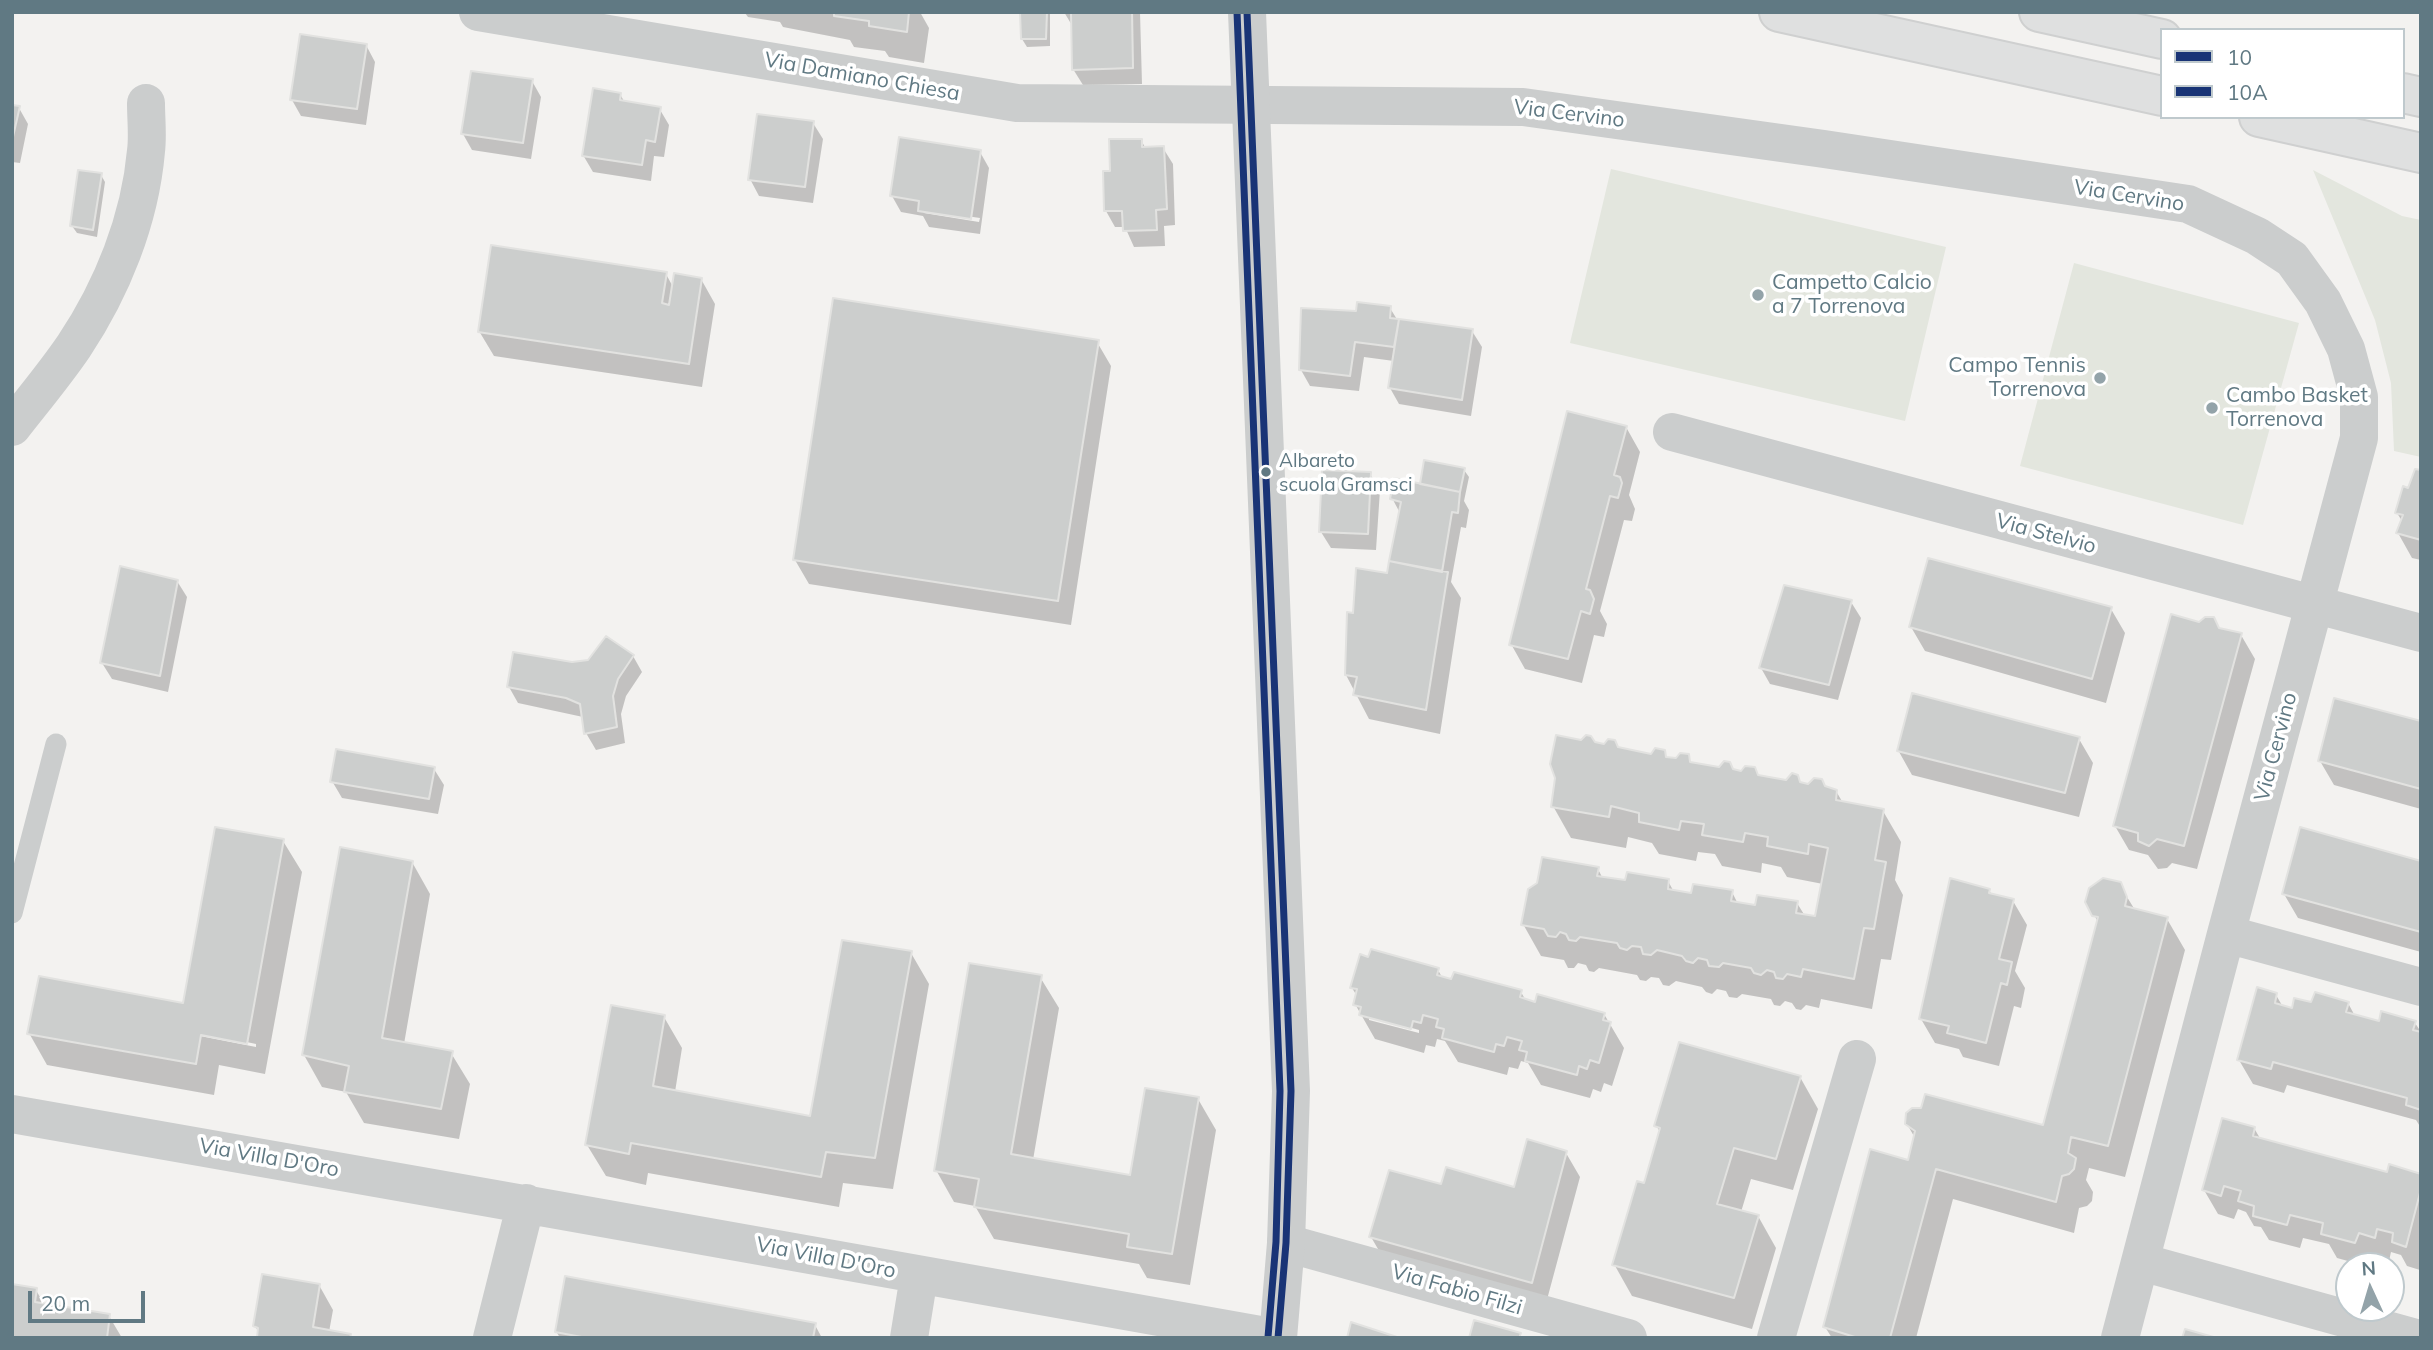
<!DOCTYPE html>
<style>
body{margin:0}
#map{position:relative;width:2433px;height:1350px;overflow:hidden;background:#f3f2f0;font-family:Mulish,sans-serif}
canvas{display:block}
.frame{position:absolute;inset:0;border:14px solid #607983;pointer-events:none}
.legend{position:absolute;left:2160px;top:28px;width:245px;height:91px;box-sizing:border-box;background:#fff;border:2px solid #bfc9cd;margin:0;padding:9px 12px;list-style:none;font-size:21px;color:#607983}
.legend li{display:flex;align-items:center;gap:14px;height:35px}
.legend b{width:35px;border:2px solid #bfc9cd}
.north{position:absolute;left:2335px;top:1252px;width:70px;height:70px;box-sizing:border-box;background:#fff;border:2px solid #bfc9cd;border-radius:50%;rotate:356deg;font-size:19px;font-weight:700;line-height:28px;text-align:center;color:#607983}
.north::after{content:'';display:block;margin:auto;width:24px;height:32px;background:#93a3a9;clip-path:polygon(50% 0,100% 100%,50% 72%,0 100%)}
.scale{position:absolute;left:28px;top:1291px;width:117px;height:32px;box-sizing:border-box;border:4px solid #607983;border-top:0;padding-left:9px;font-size:21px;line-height:24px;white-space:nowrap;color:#607983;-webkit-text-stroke:5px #fff;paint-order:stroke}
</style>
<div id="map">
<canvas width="2433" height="1350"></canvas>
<div class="frame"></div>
<ul class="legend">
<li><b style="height:9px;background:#193476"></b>10</li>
<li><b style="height:9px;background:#193476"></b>10A</li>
</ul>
<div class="north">N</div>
<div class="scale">20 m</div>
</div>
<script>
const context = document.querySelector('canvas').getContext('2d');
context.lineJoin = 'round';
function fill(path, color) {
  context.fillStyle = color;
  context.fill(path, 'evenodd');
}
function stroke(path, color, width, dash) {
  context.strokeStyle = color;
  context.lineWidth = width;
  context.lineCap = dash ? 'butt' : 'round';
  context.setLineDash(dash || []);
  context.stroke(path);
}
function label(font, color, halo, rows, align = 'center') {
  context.font = font + ' Mulish,sans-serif';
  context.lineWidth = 7;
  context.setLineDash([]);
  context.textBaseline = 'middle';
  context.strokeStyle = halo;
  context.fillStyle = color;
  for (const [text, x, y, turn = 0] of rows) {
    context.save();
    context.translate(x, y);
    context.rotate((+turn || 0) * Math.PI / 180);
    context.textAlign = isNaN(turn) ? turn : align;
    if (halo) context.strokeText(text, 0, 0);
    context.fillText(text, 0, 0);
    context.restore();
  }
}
const green = new Path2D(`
 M1611,169L1946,247L1905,421L1570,343Z
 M2313,170L2402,216L2421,220V457L2394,451L2391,383L2375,320Z
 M2074,263L2299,323L2243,525L2020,466Z`);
const shadow = new Path2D(`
 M738,12H920L929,28L924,63L889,57L885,51L854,47L850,40L783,27L780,22L748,17L745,13Z
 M1022,12H1050V46L1027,47L1022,39Z
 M1064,12H1140L1142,84L1083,85L1073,69V27Z
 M366,45L375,62L366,125L301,116L292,100Z
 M532,81L541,97L531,159L472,150L463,134Z
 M620,94L625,103L659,108L669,125L664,157L654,156L651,181L593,172L583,155Z
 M12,106L19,108L28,124L20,163L12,162Z
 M813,123L823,139L813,203L759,196L750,179Z
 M1141,140L1146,149L1163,148L1173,164L1175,225L1164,226L1165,246L1134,247L1125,227H1115L1106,211L1112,172Z
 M980,152L989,168L980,234L929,227L923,216L901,212L892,196ZM924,210L980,218L979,222L924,213Z
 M101,175L105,182L97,237L77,233L72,226Z
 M666,274L673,287L701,279L715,304L702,387L494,356L479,331Z
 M1390,308L1398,321L1472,331L1482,347L1471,416L1399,404L1390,388L1394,361L1364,357L1359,391L1310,386L1301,370L1358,313Z
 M1097,342L1111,366L1071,625L809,584L795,560Z
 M1626,427L1640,452L1629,495L1635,509L1632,521L1624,520L1600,611L1607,624L1604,637L1594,635L1582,683L1525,669L1511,644Z
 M1464,470L1469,477L1464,501L1469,510L1466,528L1461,527L1451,582L1461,598L1440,734L1369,719L1346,675L1355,616L1388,575L1400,513L1392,498Z
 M2421,472V560L2412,558L2398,533L2402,521L2397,513Z
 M1370,474L1380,490L1376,550L1331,548L1321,532Z
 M177,581L187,597L168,692L112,679L102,663Z
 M1851,602L1861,618L1838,700L1770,684L1761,668Z
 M2111,609L2125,633L2106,703L1925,651L1911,627Z
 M2219,629L2241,635L2255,659L2197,869L2172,863L2167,868L2158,869L2148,855L2129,850L2115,826Z
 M633,656L642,672L626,696L621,714L625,743L596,750L586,733L583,717L518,703L509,687L572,664Z
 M2421,723V809L2334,785L2320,761Z
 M2079,739L2093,763L2079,817L1912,775L1898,750Z
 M1594,744L1652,755L1663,752L1668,759H1676L1687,756L1692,764L1787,782L1797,777L1802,784L1836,791L1843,803L1883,811L1901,842L1895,880L1903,895L1891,960L1881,959L1872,1009L1821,999L1819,1008L1806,1005L1801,1010L1796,1009L1792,1003L1785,1001L1780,1006L1774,1005L1771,999L1742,994L1737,998L1729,997L1726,991L1717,989L1712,994L1706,992L1702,987L1676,981L1669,986L1663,985L1659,978L1651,977L1646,981L1640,980L1637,975L1599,968L1594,972L1589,971L1586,965L1578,963L1574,968H1568L1564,960L1541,956L1523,924L1598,869L1603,879L1626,882L1668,881L1674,892L1693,895L1732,892L1738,904L1756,906L1797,903L1805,916L1816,918L1823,884L1787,877L1781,867L1762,863L1761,873L1722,866L1715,854L1698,852L1696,861L1659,854L1652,843L1628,837L1626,848L1571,838L1553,806Z
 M434,769L444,785L438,814L342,798L332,781Z
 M283,841L302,872L265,1074L219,1065L214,1095L47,1065L29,1033L184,1005ZM200,1032L256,1044V1047L200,1036Z
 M412,862L430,894L404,1044L451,1053L470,1084L459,1139L364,1123L346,1092L322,1087L304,1055Z
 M2421,862V952L2298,918L2284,894Z
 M2119,884L2135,910L2167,919L2185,950L2125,1177L2089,1168L2086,1180L2093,1192L2092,1201L2087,1206L2079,1208L2074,1233L1953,1199L1916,1338H1832L1825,1327L1909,1162L1915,1138L1907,1124L2044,1127L2099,924L2087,902Z
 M1989,890L1992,895L2013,901L2027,925L2015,971L2025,988L2021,1008L2014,1006L1999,1066L1963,1057L1959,1049L1935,1043L1921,1019Z
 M911,953L929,984L893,1189L843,1183L839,1207L648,1173L646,1185L606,1176L587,1145L664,1017L682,1048L675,1092L812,1119Z
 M1438,970L1443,979L1521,992L1526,1001L1604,1014L1624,1048L1612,1086L1604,1083L1601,1092L1593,1089L1590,1098L1541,1085L1528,1063L1521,1061L1518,1069L1509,1067L1507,1075L1458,1062L1445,1041L1437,1039L1435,1047L1426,1045L1424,1053L1375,1039L1355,1004L1357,996L1352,988ZM1369,1016L1419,1030V1033L1369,1020Z
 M1040,977L1059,1008L1033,1160L1132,1177L1198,1099L1216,1130L1190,1285L1147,1278L1139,1264L994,1239L975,1206L954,1202L936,1170Z
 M2276,995L2283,1007L2293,1010L2312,1004L2348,1003L2355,1016L2381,1023H2415L2421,1032V1128L2416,1120L2287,1085L2284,1093L2253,1084L2239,1060Z
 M1800,1077L1818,1109L1793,1190L1751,1179L1741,1212L1758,1216L1776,1248L1752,1329L1632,1296L1614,1264L1645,1186L1661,1134L1656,1125Z
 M2254,1128L2261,1140L2388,1174L2421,1176L2420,1270L2407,1266L2401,1255L2391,1252L2389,1261L2373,1257L2369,1266H2366L2337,1258L2329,1244L2303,1238L2300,1248L2269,1240L2261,1227L2254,1226L2246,1212L2238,1209L2234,1219L2218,1214L2204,1190Z
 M1566,1153L1580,1177L1545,1307L1385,1261L1371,1237L1443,1186L1515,1189Z
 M319,1285L333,1310L329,1332L351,1338H258L259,1333L255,1326Z
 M36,1290L45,1306L109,1316L122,1338H12Z
 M815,1325L822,1338H560L556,1331Z`);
const building = new Path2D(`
 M834,12H909L907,32L869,26V21L834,16Z
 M1020,12H1047L1046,39H1021Z
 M1067,12H1132L1133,68L1072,70L1071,13Z
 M300,34L367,44L357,109L290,100Z
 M471,71L533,79L523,143L461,134Z
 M593,88L621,93L620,100L661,107L655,142L646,140L642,165L582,156Z
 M12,105L20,106L12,141Z
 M757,114L814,121L805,187L748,180Z
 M899,137L981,150L971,219L918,211L919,201L890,196Z
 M1109,139H1142V147L1164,146L1167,209L1156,210L1157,230L1123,231L1122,211H1104L1103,171H1110Z
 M78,170L102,173L93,230L70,226Z
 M491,245L667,272L662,303L669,305L674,273L702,278L689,364L478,332Z
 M833,298L1099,340L1058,601L793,560Z
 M1357,302L1391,306L1390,318L1399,319L1394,347L1355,342L1350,376L1299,370L1301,308L1356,311Z
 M1399,319L1473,329L1462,400L1388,388Z
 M1567,411L1627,426L1614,475L1620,477L1622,483L1618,498L1610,496L1586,589L1590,590L1594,599L1590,614L1581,611L1568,659L1509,645Z
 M1424,460L1465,468L1460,492L1420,484Z
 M2415,469L2421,470V540L2396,533L2403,515L2395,513L2403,486L2408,488Z
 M1322,470L1371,472L1368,534L1319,532Z
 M1394,478L1460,492L1458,513L1452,512L1442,572L1389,561L1401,502L1390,499Z
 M1928,558L2112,607L2092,679L1909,627Z
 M1389,561L1448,572L1426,710L1353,695L1357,677L1345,675L1347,612L1353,613L1356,568L1387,573Z
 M120,566L178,580L160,676L100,663Z
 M1784,585L1852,600L1829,685L1759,668Z
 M2171,614L2199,622L2205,617H2214L2219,628L2242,633L2184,846L2157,839L2149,846L2138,841V833L2113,826Z
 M606,636L634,655L618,679L613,696L617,727L584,734L580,704L566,698L507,687L513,652L572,662L588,660Z
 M1912,693L2080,737L2065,793L1897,751Z
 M2334,698L2421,721V789L2318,761Z
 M1556,735L1581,740L1586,735L1591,736L1595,742L1604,744L1608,739L1615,740L1618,747L1651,754L1655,748L1665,750L1666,757L1676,758L1680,753L1689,754L1690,762L1719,767L1724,761L1730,762L1733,769L1741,771L1745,766L1755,767L1758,775L1786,780L1792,773L1798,775L1800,782L1808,784L1814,778L1822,779L1825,786L1837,790L1836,800L1884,809L1875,860L1886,862L1874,929L1864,928L1854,979L1803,969L1801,977L1787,974L1783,979L1776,978L1774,972L1767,970L1761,975L1754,973L1751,968L1723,963L1719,967L1709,966L1707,960L1698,958L1693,963L1686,961L1682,956L1657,950L1651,955L1643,954L1641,947L1632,946L1627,950L1620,948L1617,943L1580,937L1576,941L1569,940L1566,934L1560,932L1556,937L1548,936L1544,929L1521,925L1528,889L1537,883L1542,857L1599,867L1597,876L1625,880L1627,872L1669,879L1668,889L1691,893L1693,884L1733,890L1731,901L1755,905L1757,895L1798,901L1796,913L1815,916L1828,848L1809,844L1808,854L1767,846L1768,837L1745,833L1743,842L1702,835L1704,824L1681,821L1679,830L1639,822V813L1611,806L1609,817L1551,807L1555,778L1550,764Z
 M336,749L435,767L429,799L330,782Z
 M215,827L284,839L247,1044L201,1035L196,1064L27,1034L39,976L183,1003Z
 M2300,827L2421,861V932L2282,894Z
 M340,847L413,861L382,1038L453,1051L441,1109L344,1092L349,1066L302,1055Z
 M1950,878L1990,889L1989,893L2014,899L1999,959L2012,962L2007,985L2001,983L1986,1043L1947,1033L1949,1026L1919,1019Z
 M2103,878L2121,882L2127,897L2125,906L2168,917L2108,1146L2071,1137L2068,1153L2076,1158L2074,1169L2069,1174L2062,1176L2056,1202L1936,1169L1890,1338H1858L1823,1327L1870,1149L1908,1160L1915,1131L1905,1124L1906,1113L1912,1108H1921L1925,1094L2043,1125L2098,917L2092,916L2085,902L2089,888Z
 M842,940L912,951L875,1158L826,1152L821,1177L631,1143L629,1154L585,1145L611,1005L665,1015L653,1086L810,1116Z
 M1371,949L1439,968L1437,975L1451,979L1454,972L1522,990L1520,997L1535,1002L1537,994L1605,1013L1603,1020L1611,1022L1599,1063L1590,1060L1587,1069L1579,1066L1577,1075L1525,1061L1527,1052L1519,1050L1522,1041L1507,1037L1504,1046L1496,1044L1494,1052L1442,1038L1444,1029L1436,1027L1438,1019L1423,1015L1421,1023L1413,1021L1411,1029L1359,1015L1361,1007L1353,1005L1357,989L1350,988L1360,954L1368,957Z
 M969,963L1042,975L1011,1154L1130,1175L1145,1088L1199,1097L1172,1254L1127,1247L1129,1234L974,1207L979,1179L934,1171Z
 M2257,987L2277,993L2275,1003L2292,1008L2294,998L2311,1002L2315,992L2349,1002L2346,1012L2379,1021L2381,1011L2416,1021L2413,1030L2421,1032V1110L2406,1105L2407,1098L2273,1062L2271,1069L2237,1060Z
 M1679,1042L1801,1076L1776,1159L1734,1148L1717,1204L1759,1215L1734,1298L1612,1265L1637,1181L1644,1183L1660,1128L1654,1126Z
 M2222,1118L2255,1127L2253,1136L2387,1172L2389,1164L2421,1174V1189L2406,1247L2392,1242L2393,1233L2377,1229L2375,1238L2359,1233L2355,1243L2321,1234L2323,1223L2290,1215L2287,1225L2253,1216L2254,1206L2238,1201L2241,1191L2224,1186L2221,1196L2202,1190Z
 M1527,1139L1567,1151L1532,1283L1369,1237L1389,1170L1441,1184L1446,1167L1514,1187Z
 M262,1274L320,1284L313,1327L351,1334L350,1338H257L258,1328L253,1326Z
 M565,1276L816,1323L813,1338H587L555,1332Z
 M12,1284L37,1288L35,1302L110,1314L107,1338H12Z
 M1474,1320L1521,1333L1519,1338H1469Z
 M1351,1322L1400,1338H1347Z
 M2185,1329L2217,1338H2182Z`);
const service = new Path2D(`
 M12,913L56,744`);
const minor = new Path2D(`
 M478,12L1017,103L1523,107L1824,149L2188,204L2257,236L2292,259L2323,302L2346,349L2359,397V438L2226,934L2120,1338
 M12,427C33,400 55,374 74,346C112,289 140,220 146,151C148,136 146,119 146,103
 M1672,432L2421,633
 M2226,934L2421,987
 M12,1114C434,1187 855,1264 1277,1338
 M1286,1243L1628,1338
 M2141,1262L2416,1338
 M492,1338L526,1203
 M909,1338L919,1276
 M1776,1338L1857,1059`);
const tertiary = new Path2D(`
 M1247,12L1291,1091L1286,1243L1278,1338`);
const trunk = new Path2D(`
 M1779,12L2162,96
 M2039,12L2162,39
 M2403,93L2421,97
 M2259,117L2421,153`);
const bus1 = new Path2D(`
 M1247,12L1291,1091L1286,1243L1278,1338`);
const bus2 = new Path2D(`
 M1237,12L1280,1091L1276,1242L1268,1337`);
const markers = [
 [1758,295,7,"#93a3a9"],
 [2100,378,7,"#93a3a9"],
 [2212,408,7,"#93a3a9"],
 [1266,472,6,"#607983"]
];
const busNames = [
 ["Albareto",1279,461],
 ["scuola Gramsci",1279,485]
];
const streetNames = [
 ["Via Damiano Chiesa",862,77,10],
 ["Via Cervino",1569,114,7],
 ["Via Cervino",2129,196,9],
 ["Via Stelvio",2046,534,15],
 ["Via Cervino",2276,747,-75],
 ["Via Villa D'Oro",269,1158,10],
 ["Via Villa D'Oro",826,1258,11],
 ["Via Fabio Filzi",1457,1290,16]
];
const poiNames = [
 ["Campetto Calcio",1772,283],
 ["a 7 Torrenova",1772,307],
 ["Campo Tennis",2086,366,"right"],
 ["Torrenova",2086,390,"right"],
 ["Cambo Basket",2226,396],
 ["Torrenova",2226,420]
];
fill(green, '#e3e6de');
fill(shadow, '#0003');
fill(building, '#cccecd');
stroke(building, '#e2e2e0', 2);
stroke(trunk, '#cfd0d0', 42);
stroke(service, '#cbcdcd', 21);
stroke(minor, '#cbcdcd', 38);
stroke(tertiary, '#cbcdcd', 38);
stroke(trunk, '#dfe0e0', 38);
stroke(bus1, '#193476', 7);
stroke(bus2, '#193476', 7);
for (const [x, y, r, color] of markers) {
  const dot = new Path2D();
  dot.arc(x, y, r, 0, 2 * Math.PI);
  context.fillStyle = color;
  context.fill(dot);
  stroke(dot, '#fff', 2.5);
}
label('19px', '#607983', '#fff', busNames, 'left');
label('21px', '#607983', '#fff', streetNames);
label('21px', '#607983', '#fff', poiNames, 'left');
</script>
